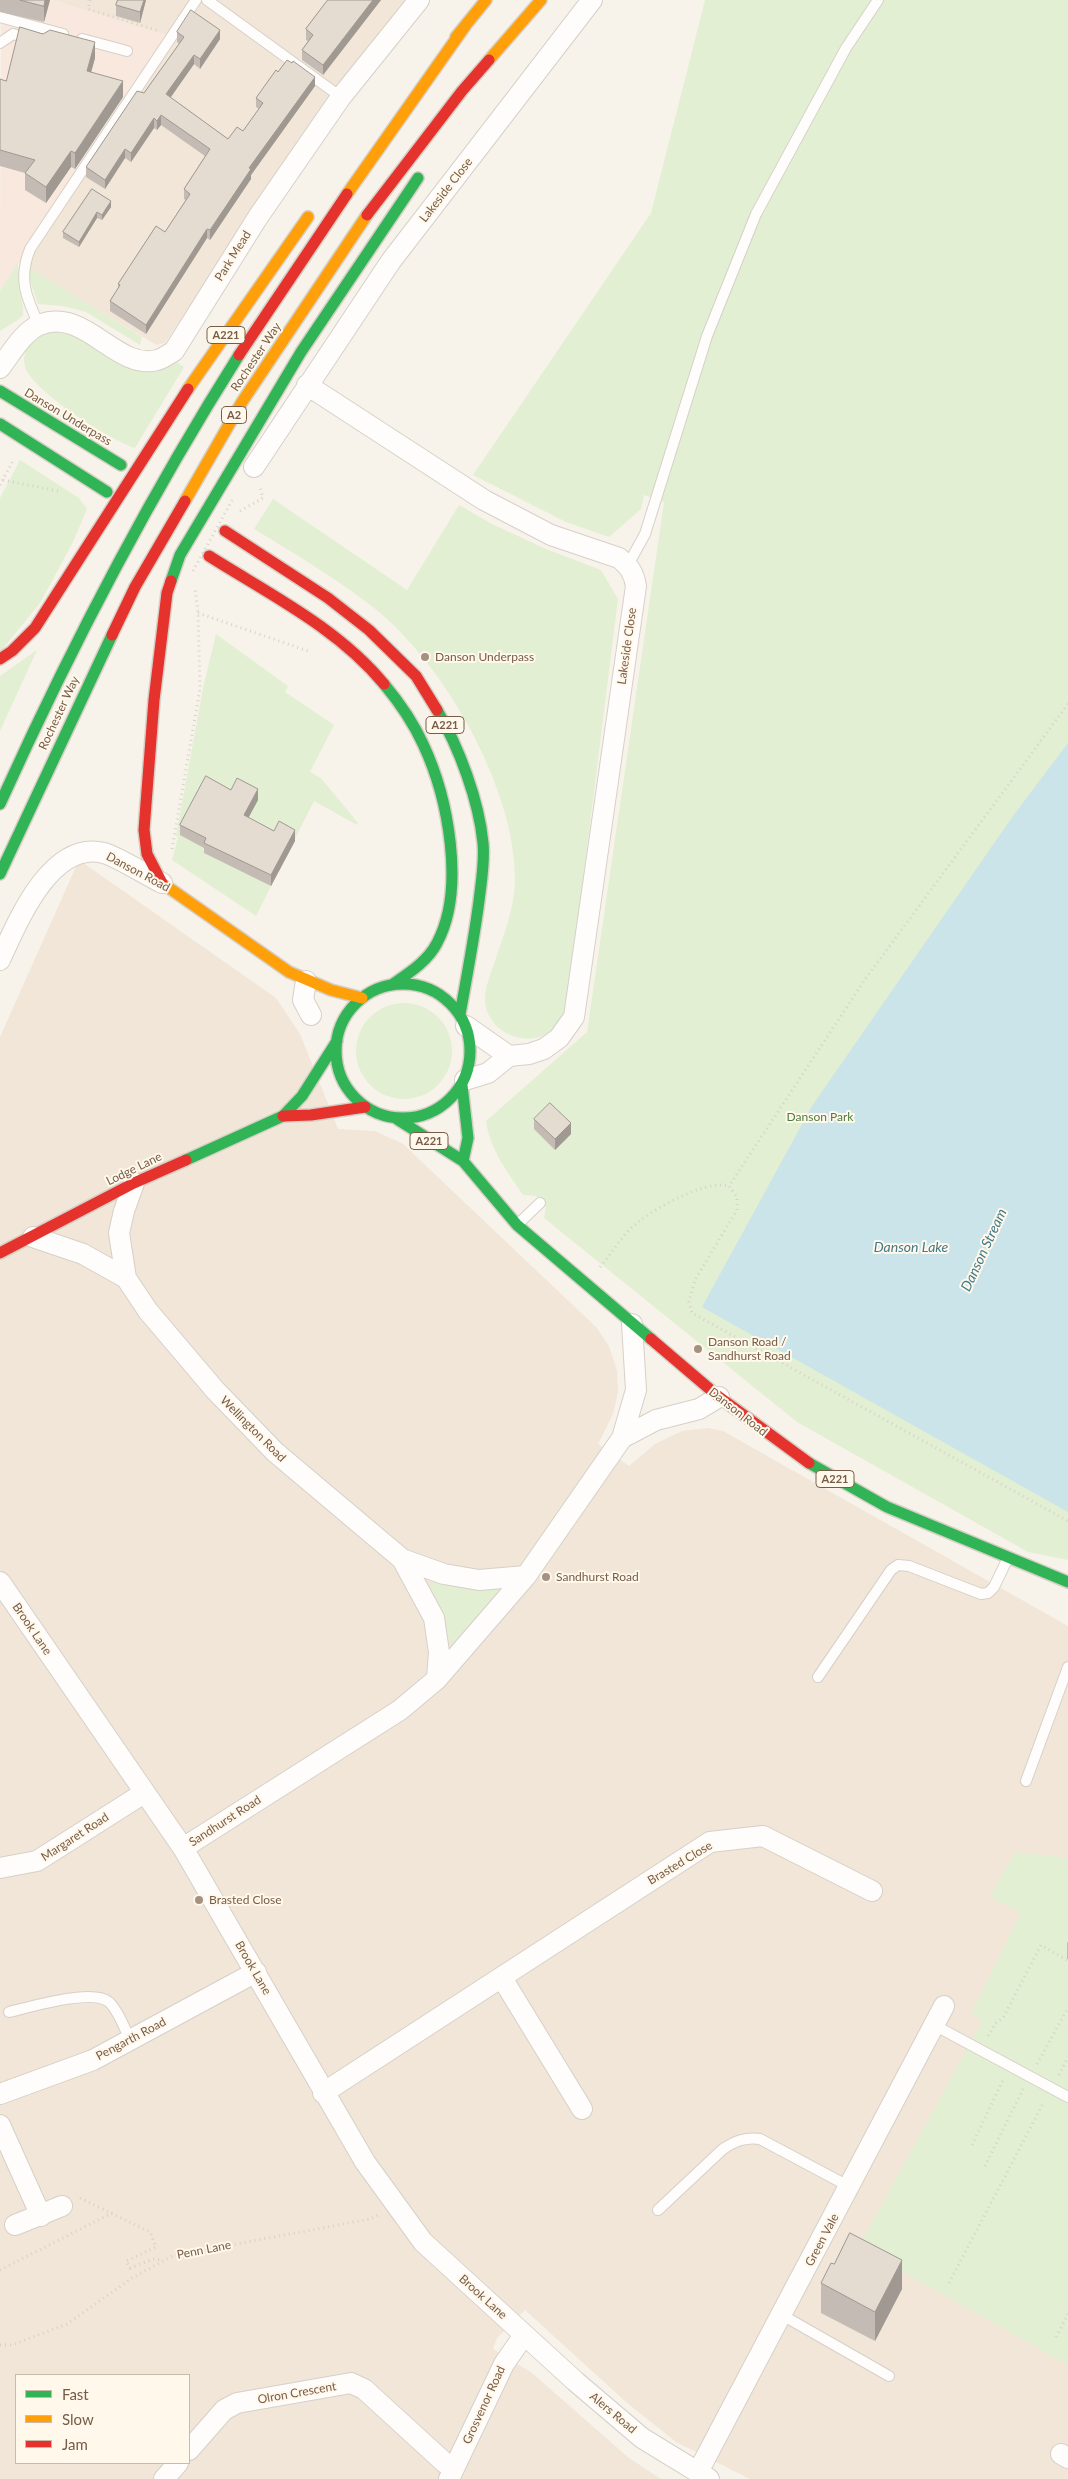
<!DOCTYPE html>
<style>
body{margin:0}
#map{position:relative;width:1068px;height:2479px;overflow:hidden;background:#f7f3ea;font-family:Lato,sans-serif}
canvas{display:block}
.legend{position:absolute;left:15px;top:2374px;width:175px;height:90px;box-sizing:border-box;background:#fff8eb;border:1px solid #c9baaa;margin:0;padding:6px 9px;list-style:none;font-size:15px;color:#775c48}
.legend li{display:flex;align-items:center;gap:10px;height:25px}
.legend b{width:25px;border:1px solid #c9baaa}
</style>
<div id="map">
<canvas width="1068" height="2479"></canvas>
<ul class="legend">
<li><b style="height:6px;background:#30b455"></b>Fast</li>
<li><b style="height:6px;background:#ff9f0a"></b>Slow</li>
<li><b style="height:6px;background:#e5322d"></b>Jam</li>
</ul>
</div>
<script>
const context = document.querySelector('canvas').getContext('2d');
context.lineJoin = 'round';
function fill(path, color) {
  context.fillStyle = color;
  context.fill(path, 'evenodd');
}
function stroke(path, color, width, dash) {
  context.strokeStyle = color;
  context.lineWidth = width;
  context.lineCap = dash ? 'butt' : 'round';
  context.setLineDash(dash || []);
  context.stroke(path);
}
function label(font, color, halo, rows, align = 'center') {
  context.font = font + ' Lato,sans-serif';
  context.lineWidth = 4;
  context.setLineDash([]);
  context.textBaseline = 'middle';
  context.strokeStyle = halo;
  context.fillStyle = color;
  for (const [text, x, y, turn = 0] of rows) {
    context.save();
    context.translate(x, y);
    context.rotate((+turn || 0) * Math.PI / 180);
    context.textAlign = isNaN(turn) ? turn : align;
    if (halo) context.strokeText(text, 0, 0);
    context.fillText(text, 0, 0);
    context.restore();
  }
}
const residential = new Path2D(`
 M52,0H406L340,83L165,343L156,345L18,262L166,35Z
 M79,860L276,998L300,1034L338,1129L375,1131L403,1144L596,1327L609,1346L617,1371L618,1392L613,1414L598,1444L629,1466L655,1444L682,1431L708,1428L723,1431L1068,1626V2479H750L676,2442L626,2402L525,2310L497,2338L493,2349L532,2373L629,2458L661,2479H0V1037ZM16,2375H189V2463H16Z`);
const commercial = new Path2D(`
 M1,0H52L166,35L0,291Z`);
const green = new Path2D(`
 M705,0H1068V1560L1028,1552L797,1422L544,1218L546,1206L536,1196L523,1195C507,1171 490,1150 486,1121L587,1032L664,502L644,495L641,509L609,537L566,522L473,475L651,213Z
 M18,262C17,272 25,313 23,315C17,322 7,326 0,331V291Z
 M29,268L142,337L140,345L86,312L63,306L38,304L29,278Z
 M51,330C87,331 123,377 153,370C161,368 168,364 175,361L184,367L135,448C111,440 33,392 25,367C20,348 36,337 51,330Z
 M20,460L79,498L87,509L72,544L40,603L0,652V498Z
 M273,499L407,590L459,505L492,524L546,549L601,570L618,599L567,1009C562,1020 554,1031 542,1036C517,1046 485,1027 485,999C485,985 493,968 497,955C505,932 514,907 515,882C517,791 444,663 374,608C336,578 295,554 254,529Z
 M216,634L288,686L285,692L334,725L310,772L321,778L358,823L357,825L314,801L256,916L172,860L178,837L176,836L203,688Z
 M37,650L0,731V676Z
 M356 1051a48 48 0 1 1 96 0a48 48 0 1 1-96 0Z
 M435,1581L503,1588L452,1650L446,1626L440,1610L430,1596V1588Z
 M1015,1852L1068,1858V2365L859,2247L982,2021L971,2014L1021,1913L990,1897Z`);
const water = new Path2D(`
 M1068,743V1512L702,1307L812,1106L1013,816Z`);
const path = new Path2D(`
 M90,0L88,9L159,31
 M3,480L58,491
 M0,485L14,459
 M240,511L263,498L260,487
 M198,613L311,652
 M1068,704L866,978L729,1186L737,1197V1210L695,1280L689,1302L692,1313L1068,1521
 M172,849L200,689L198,613L195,588
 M600,1267C610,1255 619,1241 629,1230C647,1212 704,1179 729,1186
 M988,2036L996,2023L1003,2018L1041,1945L1068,1961
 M1037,2064L1068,2008
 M1059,2075L1068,2057
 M972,2145L1004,2078
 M985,2166L1023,2089
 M80,2198L150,2232L156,2247L126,2261L130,2268L153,2259L162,2260
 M0,2270L112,2213
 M949,2283L1044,2102
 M1056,2337L1068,2314
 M0,2345H12L67,2324L132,2278L172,2256L370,2219L378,2215`);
const lane = new Path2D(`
 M207,0L341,97
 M0,17L63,34
 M82,39L127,51
 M0,43L13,34L31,39
 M39,325C26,297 18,279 30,249L196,0
 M628,565L645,534L707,336L756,214L846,48L878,0
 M518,1224L540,1203
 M818,1677L891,1570L898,1565L909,1566L981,1594L988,1593L994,1587L1007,1560
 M1026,1781L1068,1667
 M9,2012C30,2007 93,1988 109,2002C118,2010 125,2029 130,2040
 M934,2025L1068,2097
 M658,2210L723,2149C735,2141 745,2137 760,2139L850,2187
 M782,2315L889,2376`);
const street = new Path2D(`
 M0,368C10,355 23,332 39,325C85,306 116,371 157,360C162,359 169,354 174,351L258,217L341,97L419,0
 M307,385L484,500L551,535L619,558C629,566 634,573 636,586L574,1017L559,1038L544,1049L529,1054L509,1056L488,1073L465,1080
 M254,467L391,261L592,0
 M0,960C17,923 51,839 104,853C118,857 148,876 162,883
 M306,981L303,1000L311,1015
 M466,1026L509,1056
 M134,1183L124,1211L119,1233L126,1278L148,1311L215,1390L275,1452L402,1559L434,1618L439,1652L437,1679
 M33,1237L83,1254L126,1278
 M622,1438L656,1420L699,1409L719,1397
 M402,1559L444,1574L479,1580L526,1576
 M0,1582L183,1848L365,2162L423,2242L575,2381L642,2438L709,2479
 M183,1848L400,1710L437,1679L526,1576L622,1438L636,1390L632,1324
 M0,1868L37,1861L144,1793
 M502,1978L582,2109
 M323,2093L710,1842L763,1836L872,1891
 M0,2094L93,2060L256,1972
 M0,2125L41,2216
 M15,2225L62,2206
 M189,2450L224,2410L237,2403L351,2383L364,2389L445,2463L454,2469
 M1061,2454L1068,2458
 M698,2472L944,2006
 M164,2479L178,2463
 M449,2479L504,2364L524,2335`);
const fast = new Path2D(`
 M0,391L121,465
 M0,424L107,492
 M171,581L180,555L301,352L418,178
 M384,684C399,702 413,722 423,744C448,797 466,889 437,943C428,961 409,973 393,984
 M437,710C459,747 479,801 483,843C485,862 481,883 479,901C474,939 467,976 460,1014
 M0,804C70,649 148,499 239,355
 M0,874L112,635
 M336 1051a67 67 0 1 1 134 0a67 67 0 1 1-134 0Z
 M462,1085L468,1138L463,1161
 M397,1119L463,1161L517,1225L651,1339
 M186,1160L283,1116L302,1096L337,1041
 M809,1463L887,1507L1068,1582`);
const slow = new Path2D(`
 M456,37L486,0
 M489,60L541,0
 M347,194L468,22
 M188,389L308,217
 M185,501L242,402L367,215
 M162,883L289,972L331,990L362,998`);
const jam = new Path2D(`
 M367,215L462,91L489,60
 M239,355L347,194
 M225,531L328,598L369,630L416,676L437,710
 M209,556C269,594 338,628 384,684
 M112,635L135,587L185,501
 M0,659L12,651L35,628L188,389
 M162,883L147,854L144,830L154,700L167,593L171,581
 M283,1116L311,1115L365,1107
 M0,1253L134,1183L186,1160
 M651,1339L719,1397L809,1463`);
const pathBridge = new Path2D(`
 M193,571L234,497`);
const wall = new Path2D(`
 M0,0H50L44,22L0,12Z
 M118,0H146L140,23L116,16V5Z
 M328,0H381L323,75L302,60V50L308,41L306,40V29Z
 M177,32L220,39L200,69L194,64L170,98L228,139L243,131L259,109L256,107V98L278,72L315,86L251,175V179L210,240L207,238L146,334L110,311V301L118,288V284L165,232L186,200L184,199V189L205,156L161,125L157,130L154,128L131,162L125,158L105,189L86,177V167L144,93L179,44L177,42Z
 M95,58L91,72L123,97L75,169L71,167L46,203L25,190V173L0,166V79L6,81Z
 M92,189L111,207L102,220L97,218L79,247L63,238V232Z
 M231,790L258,800L248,818L274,831L295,841L271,886L204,853V848L180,835V825Z
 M534,1119L571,1134L555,1150L534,1129Z
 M1068,1942V1959H1067V1943Z
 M821,2283L902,2289L875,2341L821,2313Z`);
const shadedWall = new Path2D(`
 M45,0H50L44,22V6Z
 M144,0H146L140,23V12Z
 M373,0H381L323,75V65Z
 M220,30V39L200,69V59Z
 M95,42V58L87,87V71Z
 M194,55V64L166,104V94Z
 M315,77V86L251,175V179L210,240V230L249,168Z
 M123,81V97L75,169V153Z
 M161,115V125L157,130V121Z
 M154,118V128L131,162V153Z
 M125,149V158L105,189V180Z
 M71,151V167L46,203V187Z
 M111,201V207L102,220V215Z
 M97,212V218L79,247V242Z
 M207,229V238L146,334V325Z
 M258,789V800L244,826V815Z
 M295,830V841L271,886V875Z
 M571,1123V1134L555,1150V1139Z
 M902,2260V2289L875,2341V2312Z`);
const building = new Path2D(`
 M20,0H45L44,6Z
 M118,0H144L140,12L116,5Z
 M328,0H373L323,65L302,50L313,35L306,29Z
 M191,10L220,30L200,59L194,55L166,94L228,139L237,127L243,131L263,103L256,98L276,70L278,72L287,60L292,63L293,61L315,77L249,168L251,169L210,230L207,229L146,325L110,301L120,285L118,284L156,226L165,232L190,194L184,189L210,149L161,115L157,121L154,118L131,153L125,149L105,180L86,167L137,91L144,93L184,37L177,32Z
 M20,27L43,34L50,30L95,42L87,71L123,81L75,153L71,151L46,187L25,173L35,160L0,150V79L6,81Z
 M92,189L111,201L102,215L97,212L79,242L63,232Z
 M206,776L231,790L237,778L258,789L244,815L274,831L279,821L295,830L271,875L204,843L206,838L180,825Z
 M550,1103L571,1123L555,1139L534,1119Z
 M850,2233L902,2260L875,2312L821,2283L831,2263L834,2264Z`);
const markers = [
 [425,657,5,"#a49181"],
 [698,1349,5,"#a49181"],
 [546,1577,5,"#a49181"],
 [199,1900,5,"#a49181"]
];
const shields = [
 [226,335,38],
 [234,415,25],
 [445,725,38],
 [429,1141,38],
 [835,1479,38]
];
const shieldNames = [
 ["A221",226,335],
 ["A2",234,415],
 ["A221",445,725],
 ["A221",429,1141],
 ["A221",835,1479]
];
const streetNames = [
 ["Lakeside Close",446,190,-52],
 ["Park Mead",233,256,-58],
 ["Rochester Way",256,357,-56],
 ["Danson Underpass",68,417,31],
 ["Lakeside Close",627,646,-82],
 ["Rochester Way",59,713,-65],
 ["Danson Road",138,872,28],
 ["Lodge Lane",134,1169,-26],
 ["Danson Road",738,1412,38],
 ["Wellington Road",253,1429,45],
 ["Brook Lane",32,1629,56],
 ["Sandhurst Road",225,1821,-33],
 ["Margaret Road",75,1837,-33],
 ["Brasted Close",680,1863,-31],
 ["Brook Lane",253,1968,60],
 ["Pengarth Road",131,2039,-28],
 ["Green Vale",822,2240,-62],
 ["Penn Lane",204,2250,-11],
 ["Brook Lane",483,2297,42],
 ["Olron Crescent",297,2393,-10],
 ["Grosvenor Road",484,2405,-65],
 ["Alers Road",613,2413,40]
];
const poiNames = [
 ["Danson Underpass",435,657],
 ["Danson Road /",708,1342],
 ["Sandhurst Road",708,1356],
 ["Sandhurst Road",556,1577],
 ["Brasted Close",209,1900]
];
const parkNames = [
 ["Danson Park",820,1117]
];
const waterNames = [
 ["Danson Lake",911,1247],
 ["Danson Stream",984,1250,-65]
];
fill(residential, '#f1e6d7');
fill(commercial, '#f8e8dd');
fill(green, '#e2efd3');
fill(water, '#cae4e9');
stroke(lane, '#d6d0c8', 12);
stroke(street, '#d6d0c8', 22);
stroke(fast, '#d6cfc6', 14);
stroke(slow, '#d6cfc6', 14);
stroke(jam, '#d6cfc6', 14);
stroke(path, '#d8d1ca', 3, [1, 4]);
stroke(lane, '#fefdfc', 10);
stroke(street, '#fefdfc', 20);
stroke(fast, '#30b455', 11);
stroke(slow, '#ff9f0a', 11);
stroke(jam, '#e5322d', 11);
stroke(pathBridge, '#d8d1ca', 3, [1, 4]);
fill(wall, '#c4bcb4');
fill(shadedWall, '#a09992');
fill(building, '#e4dbd1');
stroke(building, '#a09992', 1);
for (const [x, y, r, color] of markers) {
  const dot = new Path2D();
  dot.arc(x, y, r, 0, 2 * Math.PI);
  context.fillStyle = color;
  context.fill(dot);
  stroke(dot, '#fff8eb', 2);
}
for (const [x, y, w] of shields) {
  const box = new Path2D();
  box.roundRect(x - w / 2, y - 8.5, w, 17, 4);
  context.fillStyle = '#fff8eb';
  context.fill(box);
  stroke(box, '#775c48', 1);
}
label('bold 11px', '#775c48', null, shieldNames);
label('12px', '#775c48', '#fff8eb', streetNames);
label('12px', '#775c48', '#fff8eb', poiNames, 'left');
label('12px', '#4e7d40', '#fff8eb', parkNames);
label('italic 14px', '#417a8b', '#fff8eb', waterNames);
</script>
